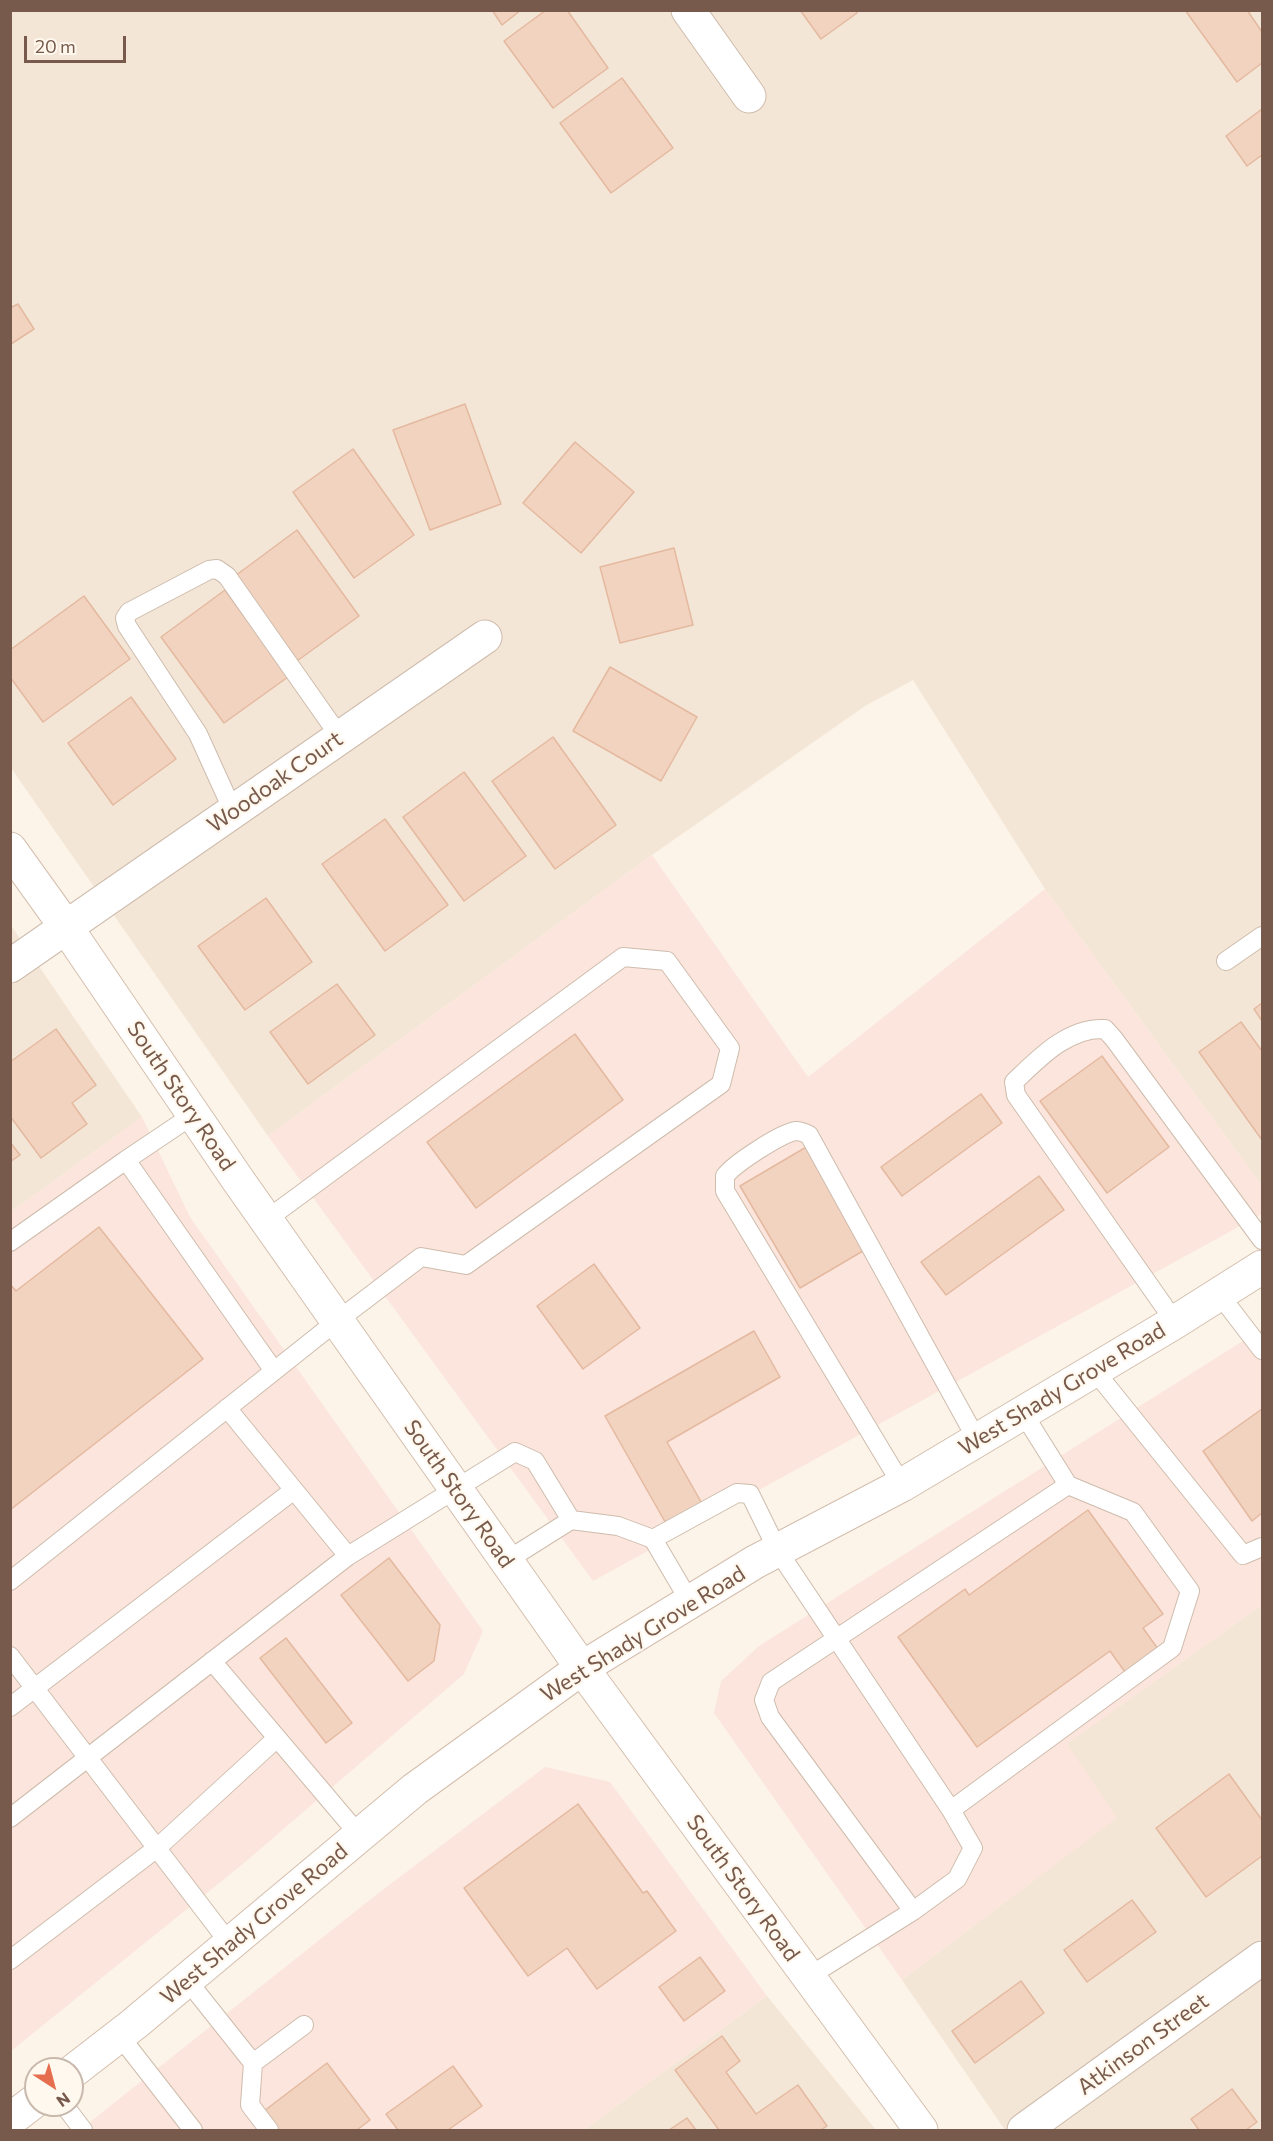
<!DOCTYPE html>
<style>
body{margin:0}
#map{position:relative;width:1273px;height:2141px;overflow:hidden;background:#fcf4e8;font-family:Commissioner,sans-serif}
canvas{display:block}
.frame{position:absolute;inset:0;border:12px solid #775a4b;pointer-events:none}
.north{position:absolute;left:24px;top:2057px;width:60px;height:60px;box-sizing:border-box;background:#fff8ee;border:2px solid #c9b9ad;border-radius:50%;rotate:144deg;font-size:16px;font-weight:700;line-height:24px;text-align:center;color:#775a4b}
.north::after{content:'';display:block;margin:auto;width:21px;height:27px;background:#e56e4e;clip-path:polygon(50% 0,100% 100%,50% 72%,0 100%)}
.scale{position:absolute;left:24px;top:36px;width:102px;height:27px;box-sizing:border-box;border:3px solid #775a4b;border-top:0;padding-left:8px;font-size:18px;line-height:21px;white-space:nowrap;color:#775a4b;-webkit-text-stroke:4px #fff8ee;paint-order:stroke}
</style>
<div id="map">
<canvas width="1273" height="2141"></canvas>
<div class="frame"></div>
<div class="north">N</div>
<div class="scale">20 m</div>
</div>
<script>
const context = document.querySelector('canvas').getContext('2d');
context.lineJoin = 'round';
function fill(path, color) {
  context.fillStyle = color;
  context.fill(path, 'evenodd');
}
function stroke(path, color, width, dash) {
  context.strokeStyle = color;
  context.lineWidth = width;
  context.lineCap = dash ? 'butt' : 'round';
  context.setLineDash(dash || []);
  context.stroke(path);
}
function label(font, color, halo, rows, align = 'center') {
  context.font = font + ' Commissioner,sans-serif';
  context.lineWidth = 4.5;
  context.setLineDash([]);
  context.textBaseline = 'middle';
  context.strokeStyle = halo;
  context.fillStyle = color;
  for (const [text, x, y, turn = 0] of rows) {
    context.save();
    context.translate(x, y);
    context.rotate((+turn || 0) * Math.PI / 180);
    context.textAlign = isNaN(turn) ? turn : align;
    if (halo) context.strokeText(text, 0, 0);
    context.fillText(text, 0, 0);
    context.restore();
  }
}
const residential = new Path2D(`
 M10,11H1262V1186L1045,889L913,680L865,706L652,855L268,1136L11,768Z
 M10,924L142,1117L11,1212H10Z
 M1262,1605V2130H1005L902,1980L1116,1818L1066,1744Z
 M767,1996L876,2130H584Z`);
const commercial = new Path2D(`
 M652,855L808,1077L1045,889L1262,1186V1214L593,1581L268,1136Z
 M142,1117L190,1217L483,1631L464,1674L244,1863L11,2051V1212Z
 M1262,1329V1605L1067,1744L1117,1818L902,1980L714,1713L721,1681L759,1646Z
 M545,1767L610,1782L767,1996L584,2130H80L376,1895Z`);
const building = new Path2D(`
 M492,10H521L502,25Z
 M546,10H567L608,68L553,108L504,41Z
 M800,10H855L857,13L821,39Z
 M1185,10H1247L1262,32V63L1237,82Z
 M622,78L673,148L611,193L560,123Z
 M1262,109V155L1247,166L1226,136Z
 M18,304L34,329L11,344L10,308Z
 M465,404L501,504L430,530L393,430Z
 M575,442L634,492L581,553L523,503Z
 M353,449L414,535L354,578L293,492Z
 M297,530L359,616L297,661L235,576Z
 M674,548L693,625L620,643L600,567Z
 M225,590L288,677L224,723L161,637Z
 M84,596L130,659L43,722L10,677V650Z
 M610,667L697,717L661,781L573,731Z
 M131,697L176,759L113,805L68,743Z
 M553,737L616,825L555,869L492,781Z
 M464,772L526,856L464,901L403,817Z
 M385,819L448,905L385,951L322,864Z
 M266,898L312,962L245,1010L198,946Z
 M337,984L375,1035L308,1084L270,1032Z
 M1262,1003V1021L1254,1009Z
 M1241,1022L1262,1051V1140L1199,1052Z
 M56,1029L96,1085L72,1103L87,1124L41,1158L10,1116V1062Z
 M575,1034L623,1100L476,1208L427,1142Z
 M1102,1056L1169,1147L1107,1193L1040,1101Z
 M981,1094L1002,1123L902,1196L881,1167Z
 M10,1142L20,1155L10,1162Z
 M808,1146L868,1248L800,1288L740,1186Z
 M1039,1176L1064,1210L946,1295L921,1262Z
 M99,1227L203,1359L10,1510V1284L16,1291Z
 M594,1264L640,1328L583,1369L537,1306Z
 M754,1331L780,1377L667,1442L704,1507L668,1527L605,1416Z
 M1262,1409V1513L1252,1521L1203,1451Z
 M1088,1510L1163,1614L1143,1628L1158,1649L1125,1672L1110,1651L977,1747L898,1637L965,1589L969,1595Z
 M389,1558L440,1625L434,1661L408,1681L341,1595Z
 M286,1638L352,1723L326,1743L260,1658Z
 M1229,1774L1262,1820V1856L1206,1897L1156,1828Z
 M578,1804L643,1893L647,1891L676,1931L597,1989L567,1948L528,1976L464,1888Z
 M1132,1900L1156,1932L1087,1982L1064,1950Z
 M700,1957L725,1991L684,2021L659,1987Z
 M1021,1981L1044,2013L975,2063L952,2031Z
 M722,2036L740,2061L726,2072L756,2114L798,2085L827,2126L821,2130H719L675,2070Z
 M327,2063L370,2120L357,2130H279L264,2111Z
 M453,2066L482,2106L448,2130H398L386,2114Z
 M1232,2089L1257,2122L1246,2130H1199L1191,2119Z
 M687,2118L696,2130H669Z`);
const service = new Path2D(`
 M233,811L198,734L127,626L125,618L129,612L209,570L217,569L227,576L340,737
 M1226,961L1262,936
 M126,1160L193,1115
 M10,1242L126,1160L274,1371
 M1219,1294L1262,1350
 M1175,1322L1016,1095L1014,1082C1039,1058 1068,1027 1105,1029L1114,1039L1262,1240
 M1094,1370L1243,1555L1262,1547
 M227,1408L348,1556
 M902,1485L725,1191V1176C734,1164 781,1133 796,1131C801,1131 805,1133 809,1135L977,1440
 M653,1539L690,1602
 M506,1561L571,1520L618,1526L653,1539L737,1493L750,1494L778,1551L951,1810L973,1848L957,1879L913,1911L808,1977
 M10,1581L337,1321L421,1257L466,1265L721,1084L730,1048L667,961L623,957L266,1220
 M10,1656L230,1944
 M212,1661L360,1836
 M10,1707L294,1490
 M951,1810L1172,1648L1190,1591L1133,1512L1068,1485L1023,1413
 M10,1818L348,1556L515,1452L535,1461L571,1520
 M913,1911L770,1717L764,1700L771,1682L1068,1485
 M10,1960L157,1848L277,1738
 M187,1980L253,2063L304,2025
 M119,2035L193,2130
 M253,2063L250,2105L269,2130
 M64,2105L83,2130`);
const minor = new Path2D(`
 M688,10L749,96
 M10,966L485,637
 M1024,2130L1262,1958`);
const secondary = new Path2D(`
 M10,849L66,927L238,1180L582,1668L921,2130
 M72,2072L134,2024L415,1789L582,1668L755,1562L902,1485L1175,1322L1262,1267
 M10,2120L36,2100`);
const streetNames = [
 ["Woodoak Court",275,782,-35],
 ["South Story Road",181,1096,56],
 ["West Shady Grove Road",1062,1389,-31],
 ["South Story Road",459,1494,55],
 ["West Shady Grove Road",643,1634,-32],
 ["South Story Road",743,1888,54],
 ["West Shady Grove Road",254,1924,-40],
 ["Atkinson Street",1143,2044,-36]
];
fill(residential, '#f4e6d6');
fill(commercial, '#fce5dc');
fill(building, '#f2d3bf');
stroke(building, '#e4b9a0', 1.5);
stroke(service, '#cebcad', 20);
stroke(minor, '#cebcad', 35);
stroke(secondary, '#d4bead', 35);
stroke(service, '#fff', 18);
stroke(minor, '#fff', 33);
stroke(secondary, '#fff', 33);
label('22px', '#775a4b', '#fff8ee', streetNames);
</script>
